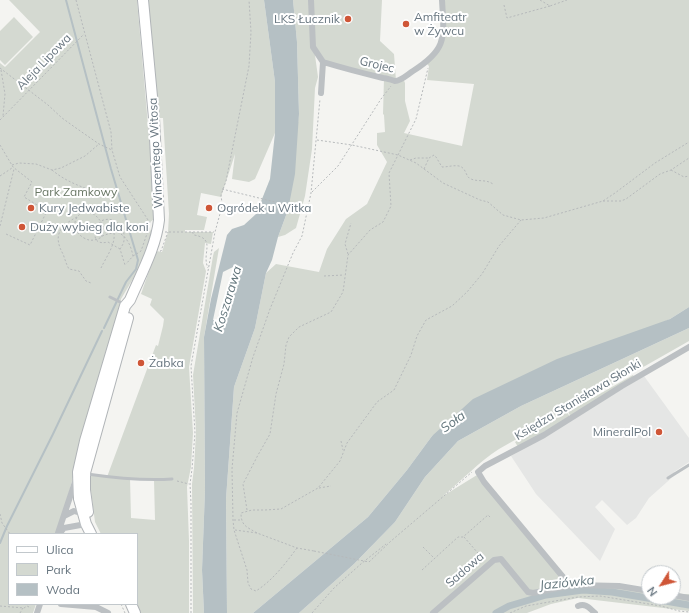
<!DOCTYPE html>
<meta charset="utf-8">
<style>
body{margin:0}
#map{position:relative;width:689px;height:613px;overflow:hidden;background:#f4f4f1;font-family:Mulish,sans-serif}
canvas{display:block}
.legend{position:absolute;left:8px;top:533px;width:130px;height:72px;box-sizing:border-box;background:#fff;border:1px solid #c2c8cc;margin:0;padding:5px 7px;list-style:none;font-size:12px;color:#67757f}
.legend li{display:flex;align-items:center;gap:8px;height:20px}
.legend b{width:20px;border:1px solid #c2c8cc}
.north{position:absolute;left:641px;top:565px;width:40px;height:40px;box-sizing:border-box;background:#fff;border:1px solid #c2c8cc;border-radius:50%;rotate:234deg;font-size:11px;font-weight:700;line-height:16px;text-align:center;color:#67757f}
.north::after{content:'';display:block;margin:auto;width:14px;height:18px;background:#cf5637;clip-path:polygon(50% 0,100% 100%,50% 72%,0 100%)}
</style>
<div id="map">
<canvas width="689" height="613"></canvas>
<ul class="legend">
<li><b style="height:5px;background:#fff"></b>Ulica</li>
<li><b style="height:11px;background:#d4d9d1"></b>Park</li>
<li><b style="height:11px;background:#b5c0c4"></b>Woda</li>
</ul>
<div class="north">N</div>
</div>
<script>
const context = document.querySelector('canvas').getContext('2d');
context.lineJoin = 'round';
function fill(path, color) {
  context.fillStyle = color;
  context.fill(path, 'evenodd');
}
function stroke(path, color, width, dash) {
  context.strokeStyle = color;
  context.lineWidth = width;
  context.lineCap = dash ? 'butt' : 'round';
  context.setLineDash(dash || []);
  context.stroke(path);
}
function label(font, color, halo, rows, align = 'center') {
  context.font = font + ' Mulish,sans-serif';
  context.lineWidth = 4;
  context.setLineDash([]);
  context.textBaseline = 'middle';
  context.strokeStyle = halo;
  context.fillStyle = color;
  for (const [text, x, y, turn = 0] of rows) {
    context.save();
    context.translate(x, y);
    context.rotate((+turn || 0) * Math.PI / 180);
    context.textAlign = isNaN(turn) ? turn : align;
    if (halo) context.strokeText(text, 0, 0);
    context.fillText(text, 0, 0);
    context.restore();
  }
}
const built = new Path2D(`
 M644,376L689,438V462L674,472L676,474L649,498L636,518L627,525L602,500L595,507L615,529L600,561L536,494L511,456Z`);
const green = new Path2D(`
 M9,0H137L152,171L154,219L148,224L152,234L140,267L121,299L113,335L69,492L56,534H9V604H36L33,613H0V63L5,67L40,32Z
 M148,0H264L275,82V133L255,179L249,182L232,179L235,154L221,197L201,193L197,215L207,217L204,230H185V232H213L211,244L205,243L203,263L206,271L189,367L193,433L191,467L187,487L189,541V613H140L136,604H137V534H101L95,522L89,475L107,477L156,345L158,346L163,326L164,319L150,305L152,299L141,294L156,251L162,252L168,232L169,214L163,118H159ZM130,478L154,480L155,520L131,518Z
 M293,0H382L380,41L394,54L396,81L403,78L405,83V101L410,121L404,133L462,146L474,84L427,80L429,66L426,63L441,43L442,0H689V307L670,319L432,436L407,470L368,517L253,613H227L226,499L234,387L255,328L266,273L276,264L319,272L327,249L346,219L367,204L387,162L377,145V133L385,132L384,115L383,114L384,78L323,62L314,48L318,77L315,88L312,149L305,196L296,228L285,235L278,237L288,210L299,114L297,42Z
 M14,17L33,37L5,65L0,60V31Z
 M219,248L204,337L205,490L202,570L204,613H193L192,484L194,468L196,432L193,375L213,256L214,252Z
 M689,328V341L499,449C479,462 462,480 443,496L477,475L574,585L649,591V597H673L683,594H689V611L578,598L551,604L527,613H299L354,564L395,522L425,477L458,441L521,406Z
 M633,375L634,377L571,417L568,412Z
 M567,412L570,417L518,447L515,442Z`);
const water = new Path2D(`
 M264,0H293L297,42L299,114L295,174L288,210L278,237L272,260L266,273L255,328L234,387L226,499L227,613H204L202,570L205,490L204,337L211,299L227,235L232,229L244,225L256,214L270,179L275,133V82ZM233,267L235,269L236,277L220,317L217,320H213L223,272Z
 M689,307V328L521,406L458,441L425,477L395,522L354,564L299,613H253L368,517L407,470L432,436L473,399L557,359L670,319Z`);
const stream = new Path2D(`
 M66,0L111,169L138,260L136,269L126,282L104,328
 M0,543L7,526L53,434L102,331`);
const canal = new Path2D(`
 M496,613L509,606L546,595L583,590L612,592L689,605`);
const path = new Path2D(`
 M76,0L111,132L112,150L120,177L150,223
 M540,0L550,6L567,0
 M504,5L507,18L550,6
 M0,68L48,105L62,118L76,128L99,144L112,150
 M1,70L5,94L3,116
 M0,120L84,34
 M317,140L352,145L398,155L416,163L443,183L480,200L488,202L503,215L521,220L544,218L603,201L615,193L655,163L689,142
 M0,145L13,167L32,182L24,197L47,211L30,245L6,234
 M410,160L416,158H429
 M12,165L19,163L36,164L52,170L61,168L85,156L99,144
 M424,169L429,158L434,155L436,157L442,167C448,167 453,165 459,166C467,168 465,177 471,179C478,182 486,179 493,184
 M52,170C70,185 91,190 113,197
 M671,170L684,177L689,176
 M0,176L12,168
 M222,189L308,210
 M312,192L338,166L381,99L391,86
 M603,201H621L626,199L660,174L671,170L689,158
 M77,217C59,226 53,236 63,254C65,259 66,264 69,269L79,271L86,281L91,283
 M0,226L14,169
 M165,232H214
 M192,232L194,235C217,239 201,253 208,268
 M102,236L108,234L117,232C127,236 131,246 133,256L126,264
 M120,249L108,242C91,246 93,231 101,221C113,215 126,226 124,240C124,243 122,246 120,249L125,265
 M160,251H161L168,232
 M348,254L345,244L351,223
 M133,256L138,253L141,251L149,228
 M101,268C106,257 118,242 113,229L106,227L104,228L100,233L102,237C96,240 91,242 84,238C60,224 89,193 104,228
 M324,276L344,275
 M341,441L343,450
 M177,481L189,484
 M319,488L331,486
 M247,510L243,484L258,455L270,434L276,394L284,364L286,345L289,337L299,327L331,312L343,292L348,255L370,230L383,222L391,206L389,173L416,119L428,68
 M0,514L2,523L10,534
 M234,520H240
 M235,530L257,533L297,548L314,551
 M257,533C247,527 241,526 241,513L252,510H265L281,509L318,488L340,461L347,443L377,402L394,390L411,355L417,336L426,320L452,306L467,292L482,274L499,246L521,220
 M464,537L484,560
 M423,547L434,558
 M297,548C285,564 273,580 256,591L251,589L248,583L247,570L234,530L233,520L232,469L237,413L253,357L270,309L293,253L302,236L311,193L320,99
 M369,562L391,541L472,472
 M422,570L458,537H463L488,515L491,518
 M121,604L125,613
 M0,606L24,608L27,606L31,608
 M20,613L23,608
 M191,613V503L190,484L192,469L195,433L191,366L215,232L221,210L222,203L221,195L226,181L249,66L251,32L249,0
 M312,613L334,588L362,563L386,544
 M510,613L526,606L578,597L600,596L661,606L679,611L689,612`);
const lane = new Path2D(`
 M110,297L124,304
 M87,474C115,478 144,481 172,479
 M668,478L689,465`);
const street = new Path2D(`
 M311,0L313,47L323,62L321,93
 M323,62C343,68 362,73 383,78C387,78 391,80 395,81C401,81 408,74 413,71C448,49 444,37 442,0
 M64,516L74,511L84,514
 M58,533L76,479
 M59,534L64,528L86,524L87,522
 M574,585L619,586L649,591
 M673,595L689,598
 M61,604L96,607L108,613
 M578,606C586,603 589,608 595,613
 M37,613L40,604
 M433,613L494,560L501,559L528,592L533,593L574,585L563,577L484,482L478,472L485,466L544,435L622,386L689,347`);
const primary = new Path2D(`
 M88,512L85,490V473L128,318
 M91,534L86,524L79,499L78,472L85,441L125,306L130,300C141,274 156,247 159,220L154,118L143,0
 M131,604L135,613`);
const pathBridge = new Path2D(`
 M314,551L369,562`);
const markers = [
 [348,19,4,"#cf5637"],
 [406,24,4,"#cf5637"],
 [31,208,4,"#cf5637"],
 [209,208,4,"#cf5637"],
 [22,227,4,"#cf5637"],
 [141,363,4,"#cf5637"],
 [659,432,4,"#cf5637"]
];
const poiNames = [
 ["Amfiteatr",414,17],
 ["w Żywcu",414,31],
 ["LKS Łucznik",340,19,"right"],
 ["Kury Jedwabiste",39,208],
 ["Ogródek u Witka",217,208],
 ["Duży wybieg dla koni",30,227],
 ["Żabka",149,363],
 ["MineralPol",651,432,"right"]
];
const streetNames = [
 ["Aleja Lipowa",44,62,-46],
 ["Grojec",377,65,13],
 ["Wincentego Witosa",156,153,-93],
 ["Księdza Stanisława Słonki",578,400,-31],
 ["Sadowa",465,570,-41]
];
const parkNames = [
 ["Park Zamkowy",76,192]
];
const waterNames = [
 ["Koszarawa",228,299,-73],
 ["Soła",453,422,-36],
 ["Jaziówka",567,583,-6]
];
fill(built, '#e5e6e5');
fill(green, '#d4d9d1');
fill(water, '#b5c0c4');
stroke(stream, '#b5c0c4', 2);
stroke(canal, '#b5c0c4', 7);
stroke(primary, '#b0b4b7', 12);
stroke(path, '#b6b9bb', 1, [2, 2]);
stroke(lane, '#bcc0c3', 3);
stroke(street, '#bcc0c3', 6);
stroke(primary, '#fff', 10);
stroke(pathBridge, '#b6b9bb', 1, [2, 2]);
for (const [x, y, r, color] of markers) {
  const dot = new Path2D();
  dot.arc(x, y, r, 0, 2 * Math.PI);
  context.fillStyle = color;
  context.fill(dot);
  stroke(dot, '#fff', 1.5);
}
label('12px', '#67757f', '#fff', poiNames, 'left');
label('12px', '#67757f', '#fff', streetNames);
label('12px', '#697765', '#fff', parkNames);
label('italic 13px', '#63767c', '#fff', waterNames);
</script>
